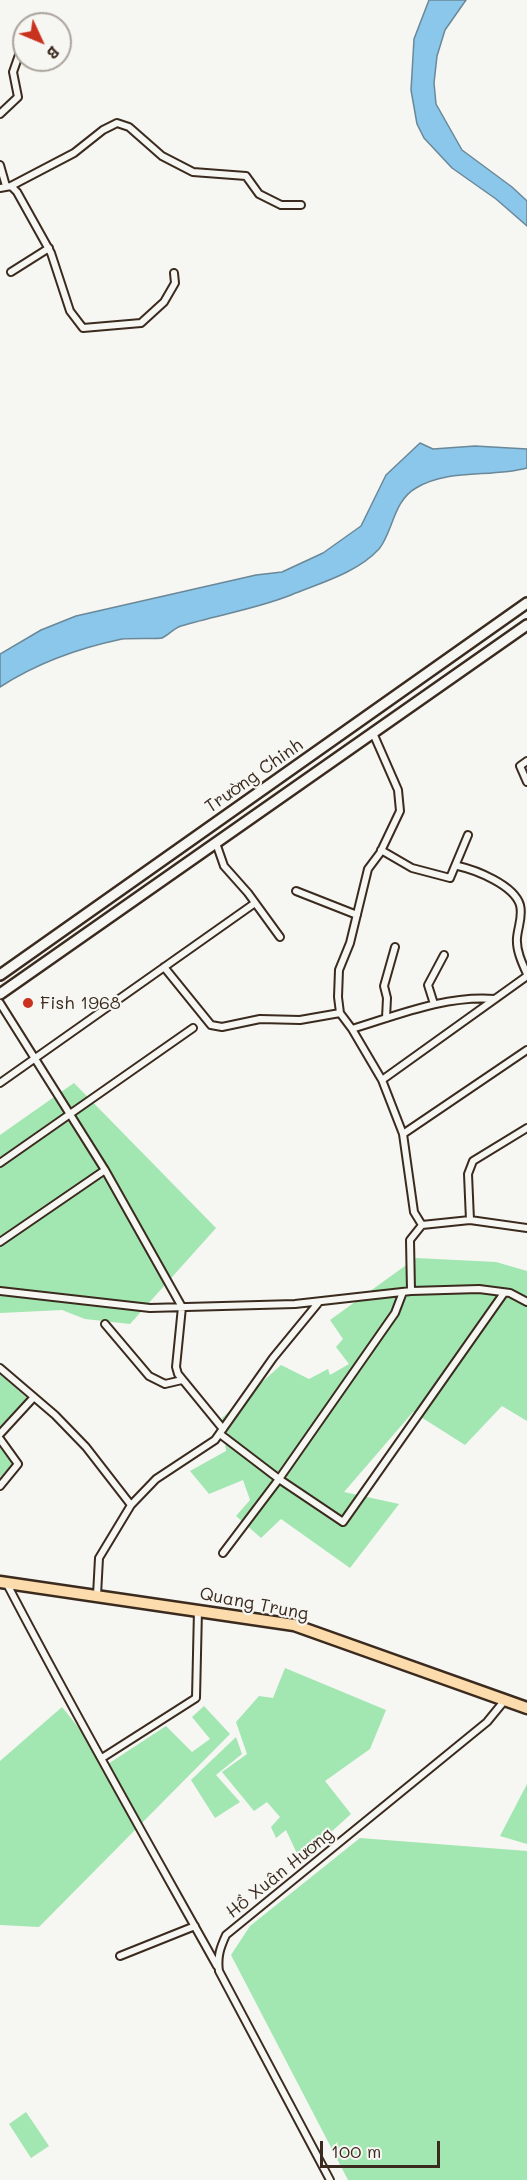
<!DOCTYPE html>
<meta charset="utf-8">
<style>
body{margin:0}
#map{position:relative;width:527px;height:2180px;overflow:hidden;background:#f6f6f2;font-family:Mali,sans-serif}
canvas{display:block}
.north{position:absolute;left:12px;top:12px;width:60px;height:60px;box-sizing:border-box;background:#f6f6f2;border:2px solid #aba49d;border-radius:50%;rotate:134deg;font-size:16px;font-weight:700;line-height:24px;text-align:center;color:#3b2a1e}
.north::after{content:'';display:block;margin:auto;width:21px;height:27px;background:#c8321e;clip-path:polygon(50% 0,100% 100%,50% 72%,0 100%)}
.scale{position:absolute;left:320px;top:2141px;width:120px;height:27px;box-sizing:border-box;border:3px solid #3b2a1e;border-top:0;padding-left:8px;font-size:18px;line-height:21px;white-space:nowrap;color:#3b2a1e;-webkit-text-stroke:4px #f6f6f2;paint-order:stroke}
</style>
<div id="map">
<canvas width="527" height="2180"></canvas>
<div class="north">B</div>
<div class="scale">100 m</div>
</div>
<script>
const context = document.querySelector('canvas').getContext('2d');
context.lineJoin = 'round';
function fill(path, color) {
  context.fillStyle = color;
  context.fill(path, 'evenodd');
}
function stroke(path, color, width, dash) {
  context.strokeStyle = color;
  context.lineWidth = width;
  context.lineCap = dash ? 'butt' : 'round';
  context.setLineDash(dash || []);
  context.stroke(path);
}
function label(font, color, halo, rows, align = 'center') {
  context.font = font + ' Mali,sans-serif';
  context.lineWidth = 4.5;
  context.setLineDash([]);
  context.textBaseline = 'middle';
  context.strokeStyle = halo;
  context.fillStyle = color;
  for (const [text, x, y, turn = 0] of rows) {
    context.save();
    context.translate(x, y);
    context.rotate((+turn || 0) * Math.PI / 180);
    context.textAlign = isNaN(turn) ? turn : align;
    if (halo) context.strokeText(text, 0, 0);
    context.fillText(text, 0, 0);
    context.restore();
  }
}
const green = new Path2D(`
 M74,1083L216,1228L130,1324L85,1319L62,1310L0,1313V1135Z
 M416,1258L496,1262L527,1271V1421L502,1406L465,1445L413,1412L344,1492L399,1504L350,1568L281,1519L261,1538L236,1516L250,1500L243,1480L209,1494L190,1471L226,1451L222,1418L281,1365L309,1379L328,1369L330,1375L349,1364L336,1347L343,1339L330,1320Z
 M0,1374L28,1399L0,1427Z
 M0,1447L13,1464L0,1477Z
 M285,1668L386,1710L370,1749L325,1781L351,1814L300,1860L286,1830L276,1838L271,1827L280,1817L267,1802L254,1811L222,1772L247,1754L236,1722L259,1696L273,1698Z
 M204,1706L230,1734L39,1927L0,1925V1761L62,1707L108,1764L166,1726L192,1752L210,1739L192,1717Z
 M236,1737L242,1754L216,1775L240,1802L215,1818L191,1780Z
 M527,1784V1844L500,1836Z
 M360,1838L527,1851V2180H348L231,1955L250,1926Z
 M26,2112L49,2146L31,2158L9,2124Z`);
const water = new Path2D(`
 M429,0H466L445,30L437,56L434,83L436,104L462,150L512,187L527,201V226L496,199L452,168L424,138L417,124L411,90L414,39Z
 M420,443L433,449L475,446L527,449V468C491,478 449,468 416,488C393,501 393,532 379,549C357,573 320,583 291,595C256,609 217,615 181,626C174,628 169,635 162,638C160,639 131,638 122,639C79,648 37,663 0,687V654L41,630L76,616L256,575L282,572L323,553L361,526L386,475Z`);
const street = new Path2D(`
 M0,114L18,97L13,72L20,52
 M0,165L6,186
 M11,186L74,153L103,130L117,123L129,127L162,156L193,172L246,176L259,194L281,205H301
 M0,188L11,186L17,192L51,253L70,311L83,328L141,323L164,302L175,283L174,273
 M11,272L49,248
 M373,733L398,790L400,811L380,853L368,869L350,943L339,970L338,997L340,1013L352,1029L382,1080L403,1134L414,1212L422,1225
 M527,761L520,766L527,782
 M216,843L224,866L248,893L280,937
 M381,850L412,868L450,878L468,835
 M458,866C476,870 514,885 520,905C523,917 518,926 517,938C516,950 522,963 527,974
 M296,891L357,915
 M164,967L211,1025L222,1027L260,1019L300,1020L340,1013
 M0,1003L105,1170L182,1307L176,1367L178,1374L223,1429
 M434,1004L428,985L444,955
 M386,1018L387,998L384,986L395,947
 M352,1029C398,1015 446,995 495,999
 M382,1080L527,976
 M0,1083L255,903
 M403,1134L527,1050
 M0,1163L193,1028
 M470,1220L468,1174L473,1161L527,1128
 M422,1225L470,1220L527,1228
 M0,1242L105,1170
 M0,1291L150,1308L295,1304L411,1291L479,1289L510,1293L527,1302
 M411,1291L410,1240L422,1225
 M105,1324L149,1376L165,1384L182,1380
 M0,1368L55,1415L86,1447L131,1505
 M0,1434L34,1397
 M220,1434L279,1479L343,1522L504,1293
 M0,1439L18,1464L0,1486
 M223,1553L279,1479L395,1313L403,1292
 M7,1584C74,1713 146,1839 217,1966
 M97,1595L99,1558L131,1505L156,1479L215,1440L273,1358L319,1302
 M102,1758L196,1698L198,1610
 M120,1956L195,1926
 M330,2180L219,1971C217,1957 220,1948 226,1935L487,1722L505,1700`);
const secondary = new Path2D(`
 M0,975L527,603
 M0,994L527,625`);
const primary = new Path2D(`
 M0,1582L294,1625L527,1708`);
const markers = [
 [28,1003,6,"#c8321e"]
];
const streetNames = [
 ["Trường Chinh",254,776,-35],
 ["Quang Trung",254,1604,11],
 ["Hồ Xuân Hương",280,1873,-39]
];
const poiNames = [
 ["Fish 1968",40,1003]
];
fill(green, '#a2e6b1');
fill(water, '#8ac7ea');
stroke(water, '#6a8898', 1.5);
stroke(street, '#3b2a1e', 10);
stroke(secondary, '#3b2a1e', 14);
stroke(primary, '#3b2a1e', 15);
stroke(street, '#f6f6f2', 6);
stroke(secondary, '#f6f6f2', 9);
stroke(primary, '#fcdcac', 10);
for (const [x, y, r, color] of markers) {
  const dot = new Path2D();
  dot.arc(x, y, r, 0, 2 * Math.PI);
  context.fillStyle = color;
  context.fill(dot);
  stroke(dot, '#f6f6f2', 2);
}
label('18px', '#3b2a1e', '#f6f6f2', streetNames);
label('18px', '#3b2a1e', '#f6f6f2', poiNames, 'left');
</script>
